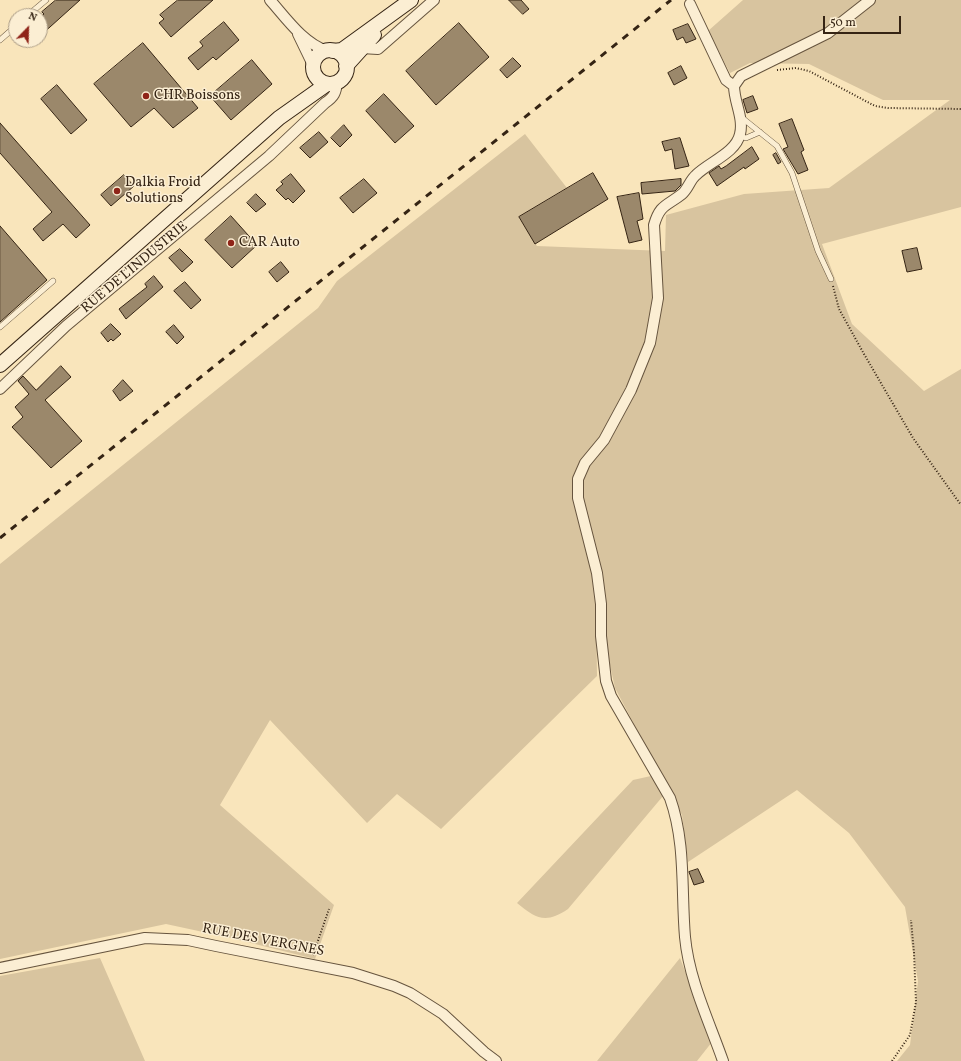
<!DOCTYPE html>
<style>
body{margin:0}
#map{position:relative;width:961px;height:1061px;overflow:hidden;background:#f9e5bb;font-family:Vollkorn,serif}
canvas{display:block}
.north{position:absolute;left:8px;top:8px;width:40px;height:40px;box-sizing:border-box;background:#fbeed3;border:1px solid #ac9d87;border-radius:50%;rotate:23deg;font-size:11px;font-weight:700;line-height:16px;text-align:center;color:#352414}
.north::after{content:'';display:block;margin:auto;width:14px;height:18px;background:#8f2418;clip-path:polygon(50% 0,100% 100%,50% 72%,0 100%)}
.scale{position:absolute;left:823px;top:16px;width:78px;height:18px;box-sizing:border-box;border:2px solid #352414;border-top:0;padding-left:5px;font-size:12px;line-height:14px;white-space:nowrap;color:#352414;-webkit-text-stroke:3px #fbeed3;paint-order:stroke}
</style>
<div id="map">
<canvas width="961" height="1061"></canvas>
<div class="north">N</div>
<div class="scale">50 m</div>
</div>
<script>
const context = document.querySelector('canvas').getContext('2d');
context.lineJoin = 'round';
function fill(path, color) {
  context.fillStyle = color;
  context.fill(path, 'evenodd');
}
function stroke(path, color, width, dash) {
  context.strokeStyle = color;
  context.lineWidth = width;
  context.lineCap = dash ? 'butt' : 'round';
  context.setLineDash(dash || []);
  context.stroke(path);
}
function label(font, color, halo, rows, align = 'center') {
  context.font = font + ' Vollkorn,serif';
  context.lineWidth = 3;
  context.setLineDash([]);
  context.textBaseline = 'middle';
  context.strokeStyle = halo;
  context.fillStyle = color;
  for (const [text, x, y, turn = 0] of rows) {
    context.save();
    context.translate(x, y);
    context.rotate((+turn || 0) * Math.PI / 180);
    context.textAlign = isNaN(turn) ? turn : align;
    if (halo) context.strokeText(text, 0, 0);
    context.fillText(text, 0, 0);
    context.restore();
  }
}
const green = new Path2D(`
 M743,0H961V207L822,244L852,324L924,391L961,369V1061H897L910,1045L918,981L905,907L849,833L797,790L688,862L682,815L615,688L596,601L597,676L441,829L397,794L367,823L270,720L220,805L334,905L315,959L231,938L166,924L0,959V564L318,308L337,281L525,134L567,188L519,218L537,246L665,251L666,215L744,194L829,188L950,100H883L809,64L750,63L730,73L708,31Z
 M651,776L663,796L568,909C546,924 536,919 517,903L633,780Z
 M100,958L145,1061H0V976Z
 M680,958L712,1042L697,1061H597Z`);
const building = new Path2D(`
 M56,0H80L40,36V17L44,14L42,12Z
 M178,0H213L171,37L159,23L164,19L160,15Z
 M509,0H521L529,9L523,14Z
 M224,22L239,40L216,60L213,57L198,70L188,58L203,46L200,42Z
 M459,23L489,57L436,105L406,71Z
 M688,24L696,39L686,43L683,37L677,40L673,30Z
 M143,43L198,108L173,128L154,108L131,127L94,84Z
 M513,58L521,66L507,78L500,70Z
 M252,60L272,84L231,120L210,96Z
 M681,66L687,78L674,85L668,73Z
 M57,85L87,120L71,134L41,99Z
 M384,94L414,126L395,143L366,111Z
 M753,96L758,109L747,113L743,100Z
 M792,119L804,150L801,152L808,170L798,174L783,149L788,147L779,124Z
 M0,123L90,225L76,238L63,224L43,241L33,229L52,212L0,153Z
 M344,125L352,135L340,147L331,138Z
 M319,132L328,142L310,158L300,148Z
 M680,138L689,166L675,169L672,149L665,151L662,142Z
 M752,147L759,159L745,169L744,167L717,186L709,173L719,166L721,169L726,166Z
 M776,153L781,162L778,164L773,155Z
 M593,173L608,199L535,244L519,217Z
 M291,174L305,191L293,203L288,198L286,200L276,190L283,184L281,182Z
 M124,175L134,186L111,206L101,195Z
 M364,179L377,193L353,213L340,198Z
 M681,179V185L675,191L642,194L641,183Z
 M639,193L643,219L637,221L642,240L629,243L617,197Z
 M256,194L266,204L256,212L247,203Z
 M231,216L257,245L232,268L205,240Z
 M0,226L47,280L0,322Z
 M917,248L922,269L907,272L902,251Z
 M180,249L193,262L182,272L169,258Z
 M281,262L289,272L277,282L269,272Z
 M154,276L163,287L126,319L119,309L147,287L145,284Z
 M185,282L201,300L191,309L174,291Z
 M111,324L121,334L113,341L111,339L108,342L101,333Z
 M174,325L184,337L177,344L166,332Z
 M61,366L71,377L45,400L82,441L51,468L12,427L23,417L15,407L29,394L18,381L23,376L36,390Z
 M123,380L133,391L120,401L113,391Z
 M698,869L704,882L694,885L689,872Z`);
const path = new Path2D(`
 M777,70L796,68L809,71L875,106L888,108L961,109
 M833,286L839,309L864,354L913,438L961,505
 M313,955L329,909
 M892,1061L910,1035L916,1002L914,953L911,920`);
const service = new Path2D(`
 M27,16L46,0
 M0,40L16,26
 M741,117L777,146L792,173L818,251L831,279
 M740,136L746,138L760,132
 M0,327L53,281`);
const minor = new Path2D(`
 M270,0C286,18 303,43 327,51
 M690,4L726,80L734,86
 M298,34L313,65
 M361,48L378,49L434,0
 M734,86L741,76L828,33L870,0
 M0,389L66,326L269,156L325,103C334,97 336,93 337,82
 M0,968L145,938L188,940L216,946L353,973L394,986L410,993L443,1014L484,1052L496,1061
 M723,1061C709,1021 689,980 685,937C681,890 686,843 670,798L611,696L606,681L601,636V604L597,573L578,498V479L585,463L604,440L631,390L650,343L658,298L654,225C660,204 667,206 682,194C688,189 690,180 696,175C709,162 736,153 740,134C744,118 734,102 734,86`);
const secondary = new Path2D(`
 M313 67a17 17 0 1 1 34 0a17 17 0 1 1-34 0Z
 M333,51L342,50L411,0
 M346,66L374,35
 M0,365L279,118L327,84`);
const rail = new Path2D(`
 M0,538L671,0`);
const markers = [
 [146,96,4,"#8f2418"],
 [117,191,4,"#8f2418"],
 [231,243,4,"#8f2418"]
];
const poiNames = [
 ["CHR Boissons",154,96],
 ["Dalkia Froid",125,183],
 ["Solutions",125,199],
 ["CAR Auto",239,243]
];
const streetNames = [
 ["RUE DE L'INDUSTRIE",135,268,-40],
 ["RUE DES VERGNES",263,941,11]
];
fill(green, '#d8c49f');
fill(building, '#9b886b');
stroke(building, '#352414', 1);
stroke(service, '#66543e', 6);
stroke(minor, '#66543e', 12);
stroke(secondary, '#352414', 16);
stroke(path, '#352414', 2, [1, 2]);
stroke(service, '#fbeed3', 5);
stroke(minor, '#fbeed3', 10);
stroke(secondary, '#fbeed3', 14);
stroke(rail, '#352414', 3, [7, 7]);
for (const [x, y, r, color] of markers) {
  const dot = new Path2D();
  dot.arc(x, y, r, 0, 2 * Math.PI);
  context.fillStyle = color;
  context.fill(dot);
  stroke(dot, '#fbeed3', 1.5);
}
label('14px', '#352414', '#fbeed3', poiNames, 'left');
label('14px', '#352414', '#fbeed3', streetNames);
</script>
